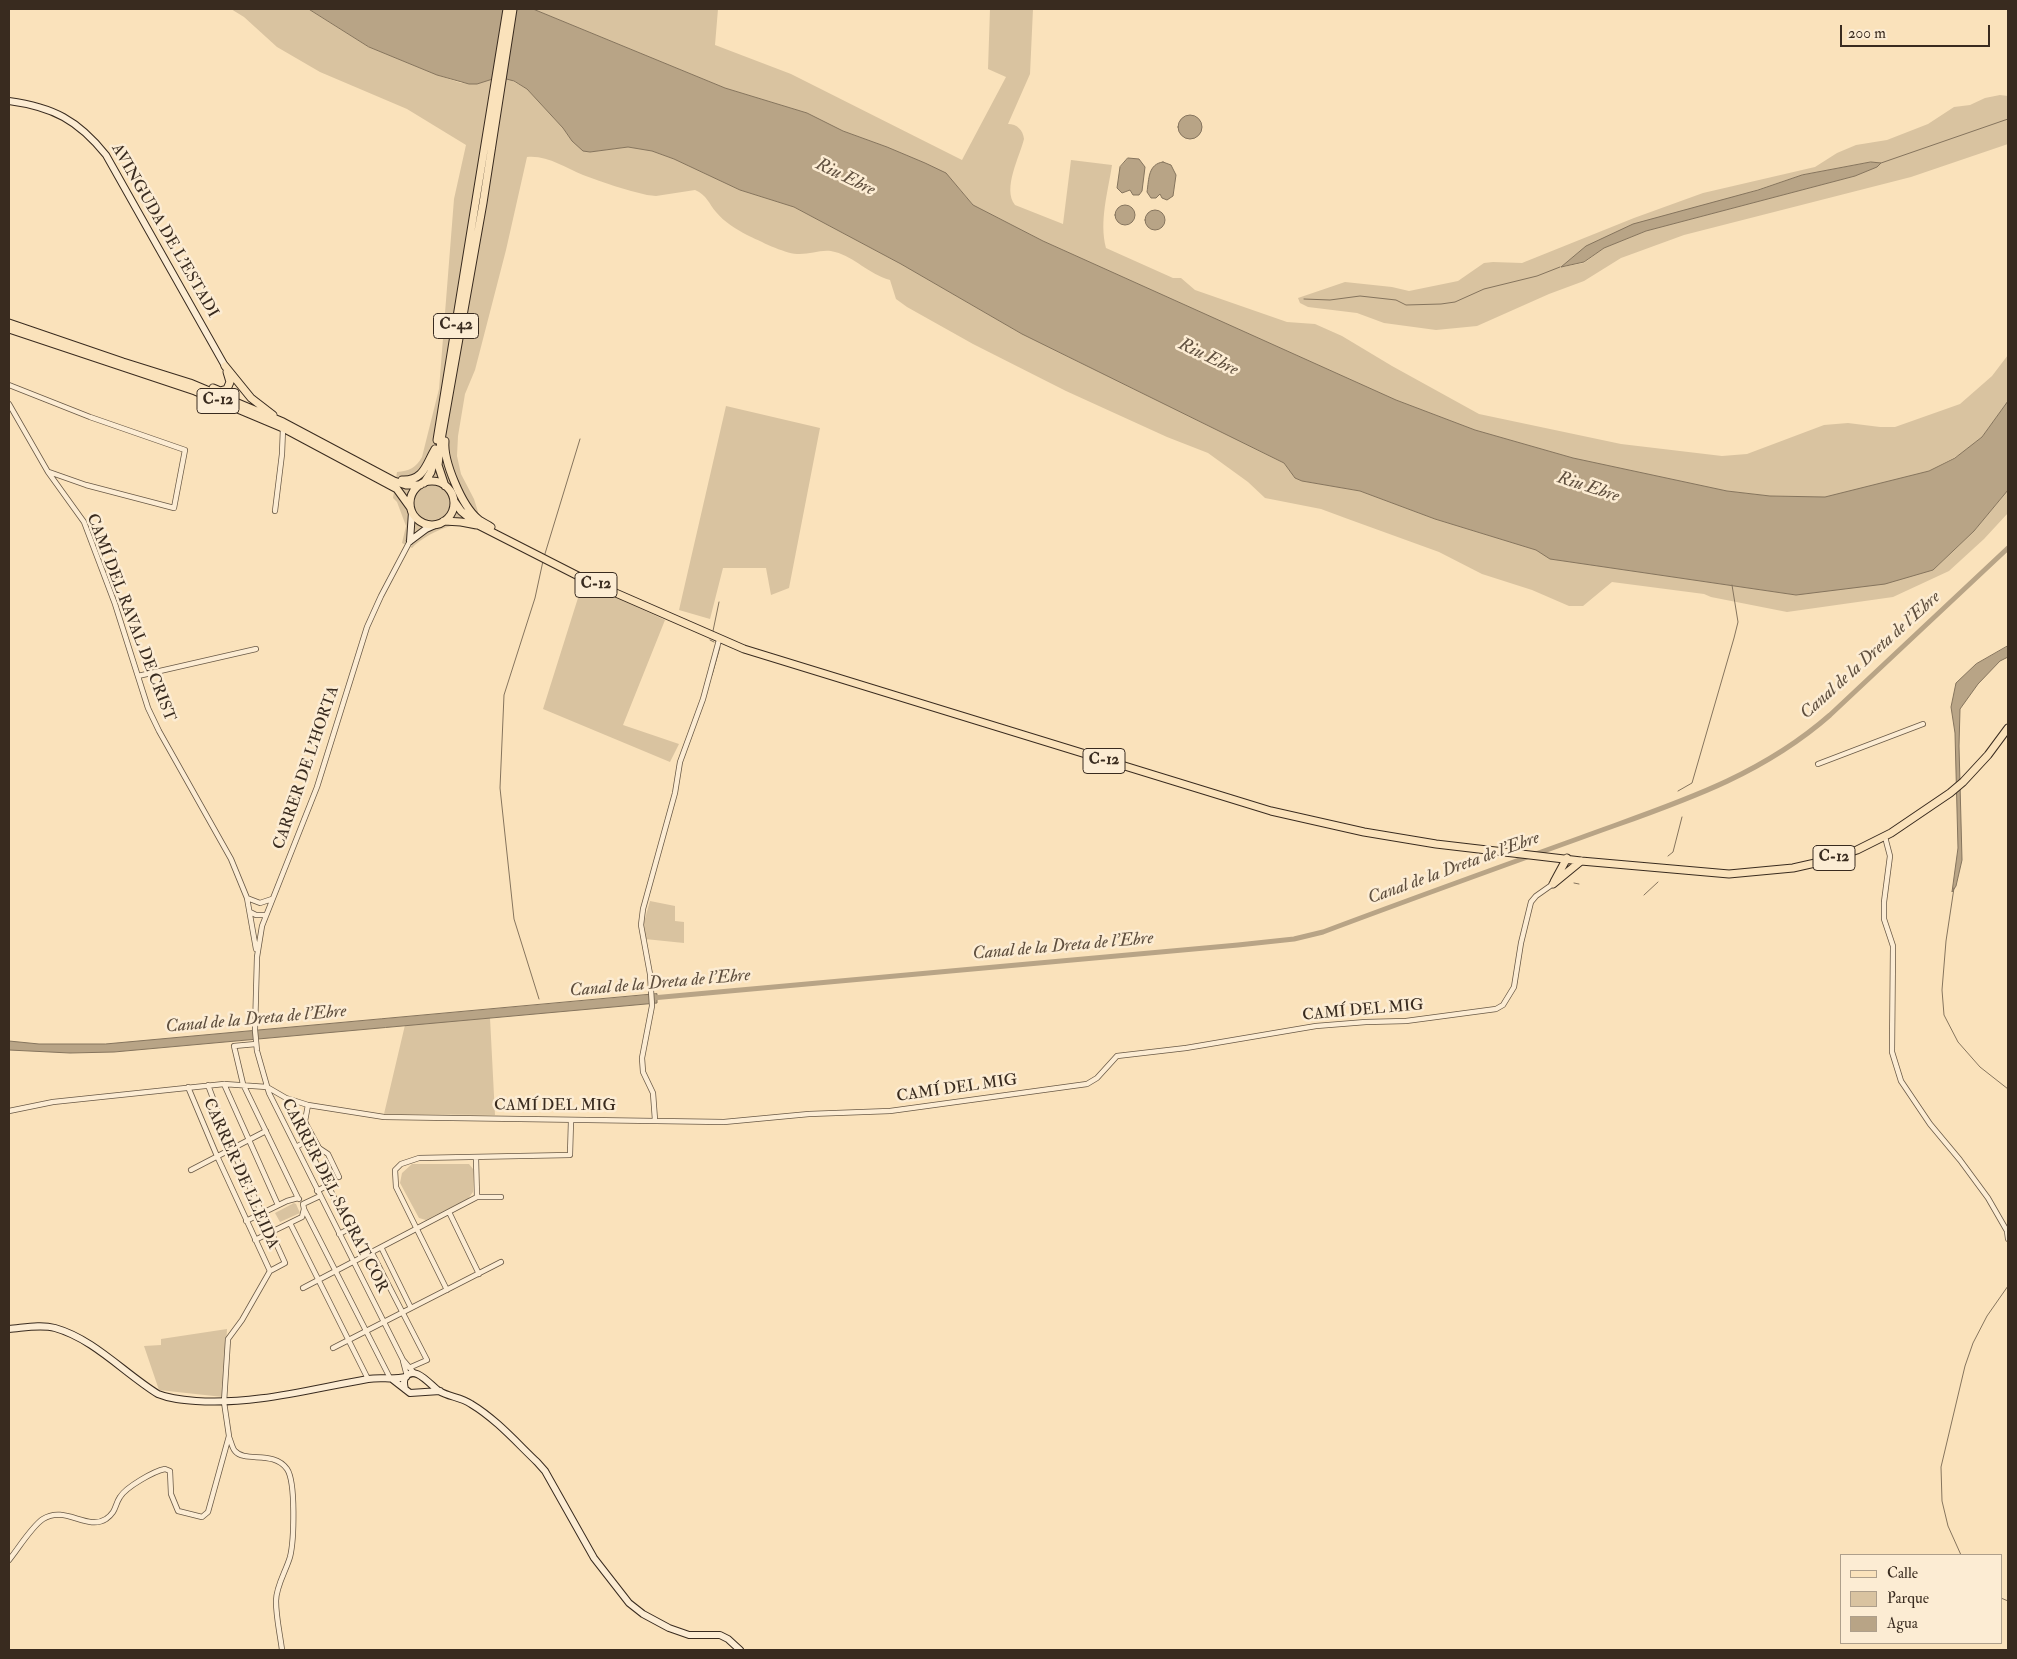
<!DOCTYPE html>
<meta charset="utf-8">
<style>
body{margin:0}
#map{position:relative;width:2017px;height:1659px;overflow:hidden;background:#fae2bb;font-family:"IM FELL Double Pica",serif}
canvas{display:block}
.frame{position:absolute;inset:0;border:10px solid #392b1f;pointer-events:none}
.legend{position:absolute;left:1840px;top:1554px;width:162px;height:90px;box-sizing:border-box;background:#fcecd3;border:1px solid #ae9f8b;margin:0;padding:6px 9px;list-style:none;font-size:15px;color:#392b1f}
.legend li{display:flex;align-items:center;gap:10px;height:25px}
.legend b{width:25px;border:1px solid #ae9f8b}
.scale{position:absolute;left:1840px;top:25px;width:150px;height:22px;box-sizing:border-box;border:2px solid #392b1f;border-top:0;padding-left:6px;font-size:15px;line-height:18px;white-space:nowrap;color:#392b1f;-webkit-text-stroke:4px #fcecd3;paint-order:stroke}
</style>
<div id="map">
<canvas width="2017" height="1659"></canvas>
<div class="frame"></div>
<ul class="legend">
<li><b style="height:6px;background:#fae2bb"></b>Calle</li>
<li><b style="height:14px;background:#d9c3a0"></b>Parque</li>
<li><b style="height:14px;background:#b8a486"></b>Agua</li>
</ul>
<div class="scale">200 m</div>
</div>
<script>
const context = document.querySelector('canvas').getContext('2d');
context.lineJoin = 'round';
function fill(path, color) {
  context.fillStyle = color;
  context.fill(path, 'evenodd');
}
function stroke(path, color, width, dash) {
  context.strokeStyle = color;
  context.lineWidth = width;
  context.lineCap = dash ? 'butt' : 'round';
  context.setLineDash(dash || []);
  context.stroke(path);
}
function label(font, color, halo, rows, align = 'center') {
  context.font = font + ' "IM FELL Double Pica",serif';
  context.lineWidth = 5;
  context.setLineDash([]);
  context.textBaseline = 'middle';
  context.strokeStyle = halo;
  context.fillStyle = color;
  for (const [text, x, y, turn = 0] of rows) {
    context.save();
    context.translate(x, y);
    context.rotate((+turn || 0) * Math.PI / 180);
    context.textAlign = isNaN(turn) ? turn : align;
    if (halo) context.strokeText(text, 0, 0);
    context.fillText(text, 0, 0);
    context.restore();
  }
}
const green = new Path2D(`
 M231,9H309L369,47L437,75L461,83L477,84L499,77L507,78L527,89L563,128L572,141L590,152L628,147L652,151L674,159L740,190L794,207L901,264L1022,334L1284,463L1295,478L1302,481L1360,491L1435,519L1536,550L1551,559L1796,595L1933,570L1974,531L2008,490V513L1984,539L1949,571L1893,597L1787,612L1711,597L1704,594L1612,582L1583,606H1569L1532,590L1482,574L1439,552L1348,519L1321,509L1265,498L1248,482L1208,453L1167,437L1066,391L973,344L907,307L896,299L890,280C868,274 855,257 835,252C823,248 810,255 797,254C783,253 760,241 747,235C736,229 724,222 716,212C709,204 707,195 695,190L656,196L647,195C626,190 604,183 583,175C565,168 548,155 527,157L506,250L475,370L465,394L458,436L457,456L461,474L474,499L479,515L475,530C467,528 459,525 451,526C438,529 420,539 412,548L402,543L406,526L397,502L393,498L397,472C409,471 416,468 422,457L439,389L454,199L466,145L407,109L320,72L277,47L244,17Z
 M533,9H718L715,45L791,74L962,160L1006,77L988,69L990,9H1033L1030,74L1008,124C1017,124 1023,130 1024,139C1020,156 1002,189 1015,205L1063,224L1071,160L1112,165C1108,192 1099,221 1106,248L1173,278H1181L1195,290L1287,322L1315,324L1342,336L1392,366L1479,414L1621,444L1722,456L1747,454L1824,425L1848,423L1880,427H1895L1960,404L1992,376L2008,355V401L1982,437L1959,455L1929,471L1825,497L1770,496L1727,491L1573,458L1475,430L1396,400L1043,241L973,205L958,187L925,163L887,147L843,131L807,113L725,88Z
 M2000,95L2008,96V144L1911,177L1684,235L1621,258L1584,281L1549,294L1477,326L1436,330L1384,323L1357,313L1308,307L1300,303L1298,298L1345,282L1392,287L1409,291L1458,281L1484,263L1493,262L1522,263L1634,218L1703,193L1815,167L1837,153L1856,145L1887,140L1928,124L1954,107L1970,105L1985,98ZM1871,162L1880,163L1877,167L1855,176L1646,231L1604,248L1584,263L1562,267L1586,246L1802,175Z
 M726,406L820,428L789,588L771,595L766,568H723L710,619L679,610Z
 M583,582L665,620L623,725L679,744L670,762L543,709Z
 M650,901L675,906V921L684,922V943L645,939L644,922Z
 M490,1018L495,1115L384,1114L405,1025Z
 M412,1164H469L473,1169V1192L468,1199L426,1220L419,1218L400,1183L402,1173Z
 M294,1203L296,1204L300,1213L280,1222L275,1213Z
 M227,1329L223,1397L159,1390L144,1346L161,1345V1339Z`);
const water = new Path2D(`
 M309,9H533L725,88L807,113L843,131L887,147L925,163L946,173L973,205L1043,241L1396,400L1475,430L1573,458L1727,491L1770,496L1825,497L1929,471L1955,458L1982,437L2008,401V490L1974,531L1933,570L1885,584L1796,595L1550,559L1536,550L1435,519L1360,491L1302,481L1295,478L1284,463L1022,334L901,264L794,207L740,190L674,159L652,151L628,147L590,152L583,151L572,141L563,128L527,89L514,81L499,77L477,84H469L437,75L369,47Z
 M1178 127a12 12 0 1 1 24 0a12 12 0 1 1-24 0Z
 M1128,158L1139,159L1145,167L1142,191L1139,195H1133L1130,190L1122,193L1117,188L1120,167Z
 M1163,162L1171,165L1176,175L1173,196L1167,200L1162,198L1160,194L1156,198H1151L1147,192C1149,179 1148,164 1163,162Z
 M1871,162L1881,163L1877,167L1855,176L1646,231L1604,248L1584,262L1561,267L1586,246L1633,224L1758,190L1802,175Z
 M1115 215a10 10 0 1 1 20 0a10 10 0 1 1-20 0Z
 M1145 220a10 10 0 1 1 20 0a10 10 0 1 1-20 0Z
 M2008,646V657L2000,661L1978,684L1960,709L1959,746L1962,860L1956,886L1952,892L1958,848L1955,733L1951,707L1956,683L1976,664Z
 M657,994V1003L114,1052L70,1053L9,1050V1041L39,1044H105Z`);
const stream = new Path2D(`
 M1881,163L2008,119
 M1304,299L1330,300L1360,296L1396,300L1406,305L1441,304L1455,302L1484,289L1537,276L1560,267
 M544,557L580,439
 M713,631L719,602
 M710,640L714,642
 M712,675L720,647
 M1678,791L1692,783L1734,638L1738,622L1732,585
 M1668,856L1673,852L1682,817
 M1574,883L1579,884
 M1954,888L1946,941L1942,990L1944,1015L1958,1042L1980,1067L2008,1089
 M1644,895L1658,882
 M539,999L514,919L500,788L504,695L535,598L543,561
 M1961,1555L1948,1526L1942,1501L1941,1467L1965,1366L1973,1343L1987,1316L2008,1286
 M2001,1598L2008,1601`);
const canal = new Path2D(`
 M652,998L1238,945L1294,939L1323,932C1408,900 1494,869 1580,838C1670,805 1756,780 1830,715L2008,548`);
const street = new Path2D(`
 M9,385L90,417L185,450L174,508L86,485L49,472
 M9,404L48,472L84,522L115,604L148,708L159,731L231,859L247,898L256,949
 M275,511L282,454L283,428
 M410,541L381,596L367,627L317,787L262,926L257,957L255,1030L257,1051L269,1093L403,1360L414,1373
 M138,676L256,649
 M1818,764L1923,724
 M1885,837L1890,856L1884,902V919L1893,946L1892,1052L1901,1081L1930,1124L1960,1160L1988,1198L2007,1231L2008,1239
 M247,898L260,903L272,899
 M250,912L256,915H266
 M256,1044L234,1046L243,1084L298,1198
 M224,1084L278,1205
 M208,1085L232,1149L262,1213
 M188,1087L217,1156L270,1271
 M308,1105L305,1121L307,1126L319,1148L328,1154L339,1177
 M9,1111L53,1102L224,1084L267,1087L286,1098L308,1105L384,1117L724,1122L809,1114L890,1111L1087,1084L1097,1078L1117,1056L1186,1048L1316,1026L1366,1022L1406,1021L1496,1009L1503,1005L1514,987L1521,943L1531,902L1536,896L1553,884
 M655,1120L653,1093L643,1072L642,1058L652,1006L650,974L641,925L643,909L675,793L680,762L703,699L719,640
 M296,1147L305,1142L328,1185
 M191,1170L266,1131
 M317,1191L328,1185L349,1229L339,1234
 M477,1197H501
 M304,1209L390,1378
 M449,1212L479,1274
 M246,1221L287,1201L298,1198L299,1199
 M290,1223L368,1379
 M255,1240L302,1217L304,1209L303,1204L320,1196
 M382,1249L411,1308
 M372,1253L427,1360L411,1367
 M270,1271L285,1263L271,1232
 M303,1288L477,1197L476,1158
 M447,1290L396,1187L395,1170L401,1164L419,1158L570,1155L571,1120
 M333,1348L501,1262
 M403,1361L407,1376
 M229,1437C231,1441 232,1448 235,1451C245,1463 274,1450 287,1469C296,1482 294,1541 290,1557C286,1571 276,1586 276,1601C276,1617 280,1634 282,1650
 M9,1560C18,1549 32,1526 43,1519C65,1505 87,1531 106,1519C117,1511 114,1506 120,1497C126,1487 154,1471 165,1469L170,1471L171,1494L178,1511L202,1517L208,1512L229,1436L224,1402L228,1339L242,1320L270,1271`);
const secondary = new Path2D(`
 M9,101C53,107 78,120 106,155L225,366
 M410,541L426,529L435,525
 M410,541L412,512
 M9,1329C23,1328 40,1324 55,1328C94,1339 124,1373 158,1394C170,1399 183,1400 196,1401C254,1405 310,1389 368,1379C381,1377 393,1380 406,1377
 M392,1379L410,1393L440,1391
 M405,1389C404,1385 403,1382 405,1378C414,1363 431,1386 439,1391C449,1397 461,1397 471,1404C496,1419 516,1442 537,1462L545,1471L594,1558L629,1603L643,1614L669,1628L689,1635H720L728,1639L740,1650`);
const primary = new Path2D(`
 M9,323L123,362L190,383L283,422L394,481L406,485H420
 M9,329L195,391L283,428L397,489L410,507
 M225,366L251,398L273,415
 M213,388L220,391L227,389L230,382L227,372
 M437,440L507,9
 M445,441C443,461 462,506 478,519C481,522 487,524 491,527
 M402,480C424,481 426,464 435,449
 M410 503a22 22 0 1 1 44 0a22 22 0 1 1-44 0Z
 M424,483L431,472L434,458
 M445,486L438,465L441,440L483,203L513,9
 M454,501L461,511L478,525L586,580L744,649L1271,811L1364,832L1436,844L1581,861L1729,874L1793,868L1824,861L1857,850L1891,833L1950,793L1963,782L1988,755L2008,728
 M444,521L461,522L477,525
 M1554,882L1567,858
 M1553,884L1581,861`);
const shields = [
 [456,326,45],
 [218,401,42],
 [596,585,42],
 [1104,761,42],
 [1834,858,42]
];
const shieldNames = [
 ["C-42",456,326],
 ["C-12",218,401],
 ["C-12",596,585],
 ["C-12",1104,761],
 ["C-12",1834,858]
];
const streetNames = [
 ["AVINGUDA DE L'ESTADI",164,231,60],
 ["CAMÍ DEL RAVAL DE CRIST",130,618,69],
 ["CARRER DE L'HORTA",307,768,-71],
 ["CAMÍ DEL MIG",1363,1011,-5],
 ["CAMÍ DEL MIG",957,1089,-8],
 ["CAMÍ DEL MIG",555,1107],
 ["CARRER DE LLEIDA",240,1174,66],
 ["CARRER DEL SAGRAT COR",334,1196,63]
];
const waterNames = [
 ["Riu Ebre",845,178,26],
 ["Riu Ebre",1208,358,26],
 ["Riu Ebre",1588,488,18],
 ["Canal de la Dreta de l'Ebre",1871,656,-42],
 ["Canal de la Dreta de l'Ebre",1454,869,-20],
 ["Canal de la Dreta de l'Ebre",1063,947,-5],
 ["Canal de la Dreta de l'Ebre",660,984,-5],
 ["Canal de la Dreta de l'Ebre",256,1020,-5]
];
fill(green, '#d9c3a0');
fill(water, '#b8a486');
stroke(water, '#85745d', 1);
stroke(stream, '#85745d', 1);
stroke(canal, '#b8a486', 5);
stroke(street, '#695946', 6);
stroke(secondary, '#392b1f', 8);
stroke(primary, '#392b1f', 9);
stroke(street, '#fcecd3', 4.5);
stroke(secondary, '#fcecd3', 6);
stroke(primary, '#fae2bb', 7);
for (const [x, y, w] of shields) {
  const box = new Path2D();
  box.roundRect(x - w / 2, y - 12.5, w, 25, 4);
  context.fillStyle = '#fcecd3';
  context.fill(box);
  stroke(box, '#392b1f', 1);
}
label('bold 15px', '#392b1f', null, shieldNames);
label('16px', '#392b1f', '#fcecd3', streetNames);
label('italic 18px', '#5f4f3e', '#fcecd3', waterNames);
</script>
